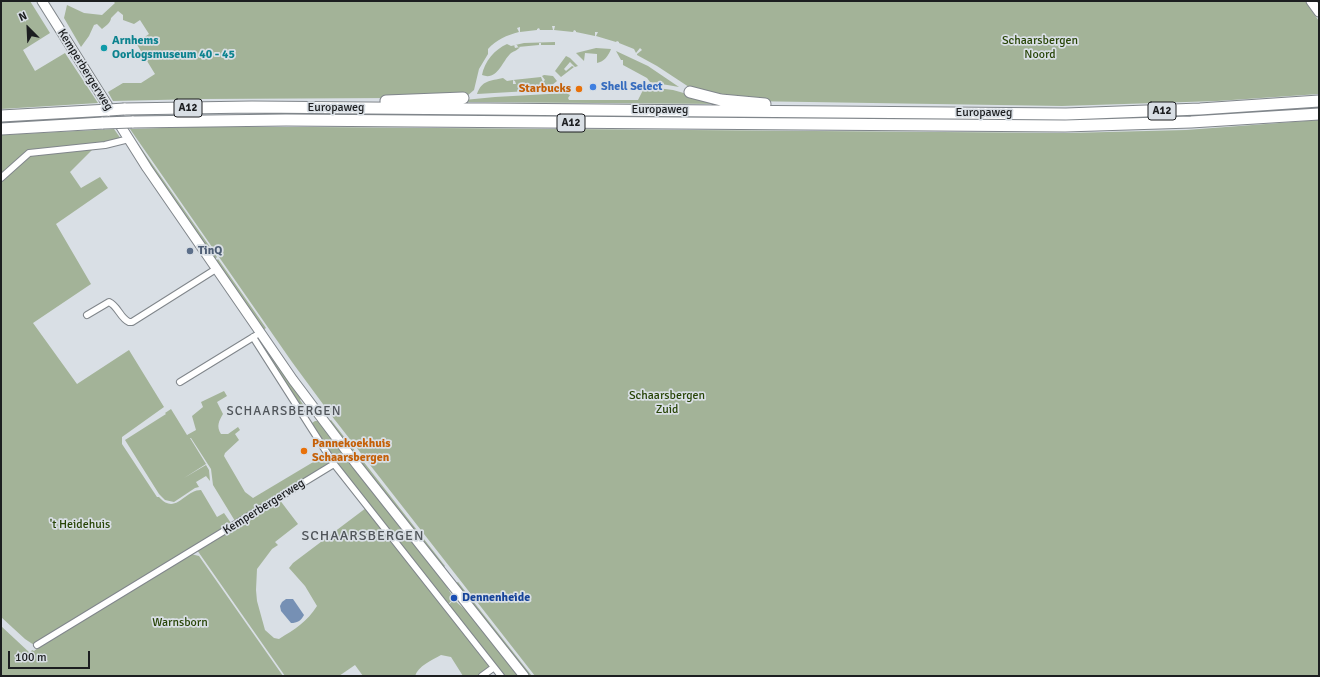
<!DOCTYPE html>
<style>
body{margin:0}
#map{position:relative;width:1320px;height:677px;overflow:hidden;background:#d9dfe5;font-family:Signika,sans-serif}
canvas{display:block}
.frame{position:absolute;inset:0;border:2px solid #1c1e20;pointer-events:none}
.north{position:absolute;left:8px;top:8px;width:40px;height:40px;-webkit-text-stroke:3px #d9dfe5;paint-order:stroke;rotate:336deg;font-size:11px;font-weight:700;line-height:16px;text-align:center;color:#1c1e20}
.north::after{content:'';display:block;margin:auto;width:14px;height:18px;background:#1c1e20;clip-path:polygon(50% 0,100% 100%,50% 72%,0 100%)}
.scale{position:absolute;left:8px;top:651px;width:82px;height:18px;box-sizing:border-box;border:2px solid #1c1e20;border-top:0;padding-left:5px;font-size:12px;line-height:14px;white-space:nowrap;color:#1c1e20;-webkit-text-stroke:3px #d9dfe5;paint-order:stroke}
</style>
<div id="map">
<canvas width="1320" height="677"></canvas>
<div class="frame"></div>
<div class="north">N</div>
<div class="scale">100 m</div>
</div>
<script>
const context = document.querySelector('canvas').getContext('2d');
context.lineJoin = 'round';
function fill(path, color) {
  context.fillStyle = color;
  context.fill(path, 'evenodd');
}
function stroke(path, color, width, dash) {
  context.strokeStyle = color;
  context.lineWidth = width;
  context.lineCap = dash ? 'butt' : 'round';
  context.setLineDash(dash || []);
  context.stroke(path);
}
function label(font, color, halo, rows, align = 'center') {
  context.font = font + ' Signika,sans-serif';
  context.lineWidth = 3.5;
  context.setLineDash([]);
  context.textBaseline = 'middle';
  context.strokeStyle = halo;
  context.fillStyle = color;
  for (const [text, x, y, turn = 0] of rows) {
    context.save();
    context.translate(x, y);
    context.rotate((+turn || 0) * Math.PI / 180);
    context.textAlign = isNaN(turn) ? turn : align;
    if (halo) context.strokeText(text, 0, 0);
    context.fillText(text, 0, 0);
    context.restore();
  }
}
const green = new Path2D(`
 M1,1H30L50,33L23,50L35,71L65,53L98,103L1,109Z
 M113,1H1305L1319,21V94L1217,101L1062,106L746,101L692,89L657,66L637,55V54L642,50L640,48L636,53L634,49L619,43V42L617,41L616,42L596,36L598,32H595V36L576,32V31L574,30L573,32L554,30L555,26H552L553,30H540L539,28L537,29V30L520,32V27L517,28L519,32C507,35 496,40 488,49V54L479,69L474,90L467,96L395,98L201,99L113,101L108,92L123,83H141L155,74L136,43L149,34L140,20L134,24L123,20V15L118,11L111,18C111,22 106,26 102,29L97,24L94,25L89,36L81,47L64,18L67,5L84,13L102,15L115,3Z
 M524,43L555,42V45H541V43H539V45L518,47L517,45H514L515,48L520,47C517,51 513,51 510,54C502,62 497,81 482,75C484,62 495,49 507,44L511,46Z
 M596,48L611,49C609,55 604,62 597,63V54L585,53L584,61L576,53Z
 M616,51L648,66L679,87L650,82L647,78L623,65V60H621Z
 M566,56L570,58L578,66L575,67L570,62L564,69L566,71L572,66L574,67L561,77L555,71Z
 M544,75L553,76L557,81L546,90L477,94C482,80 490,81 503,78L507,81L513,80V84H516L515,81L513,80L541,77L543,82L545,80L542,76Z
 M649,87L673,90L723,104L465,102L464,100L495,97L566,93L570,95L568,98L569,100H638L643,90Z
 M1319,120V676H535L331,415L292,362L130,129L193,127H312L1068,133L1186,130Z
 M114,129L121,139L113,142L33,150L1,176V135Z
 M134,138L217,257L214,260L165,190Z
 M93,149L70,172L81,188L100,177L108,188L56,224L91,284L33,323L77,384L129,350L164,407L122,437V444L157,497H159C176,516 184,490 201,490L217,517L224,513L231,523L34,645L25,639L1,617V180L30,154Z
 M218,259L266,328L262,331L215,262Z
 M259,339L301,399L300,400L305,407L301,409L258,340Z
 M224,391L227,396L217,402L223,414C219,421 216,426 221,434H228L238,427L240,430L235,434L239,440L225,453L224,456L245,492L253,498L325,455L330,462L329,465L235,521L213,485L211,469L191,438H190L206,464L184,478L206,465L209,470L210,481L206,476L196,482L199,487L195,488L174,502L165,500L159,494L125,440L166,414L165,413L171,409L187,435L196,430L192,416L203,407L201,402Z
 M331,420L445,566L443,568L328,422Z
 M315,421H318L441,577L454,599L447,605L336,463L311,426L312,423Z
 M279,499L298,524L275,542L278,545L272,549L257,569L256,590L257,601L265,630L274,638L279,639C295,629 307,622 317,606L305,586L289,568L293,563L366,508L489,665V670L481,676H463L451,657L441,655C432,660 418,666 415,676H363L355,665L339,676H285L197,550Z
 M191,554L199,556L283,676H1V626L30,653L32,650L34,651L39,647L34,649Z
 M458,582L532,676H527L456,583Z
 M454,600L470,614L520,676H503L447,606Z`);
const water = new Path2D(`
 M286,599H293L304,615C301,621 297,623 291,623L281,611L280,606L282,602Z`);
const minor = new Path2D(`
 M1,178L29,153L105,145L129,139
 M87,315L109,302C118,306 120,318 129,322H132L216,269
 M253,337L334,464L501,676
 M180,382L255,336
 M37,645L334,464
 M482,676L493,668`);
const secondary = new Path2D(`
 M42,1L147,168L293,380L357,465L524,676
 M1311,1L1319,12`);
const motorway = new Path2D(`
 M690,92L721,100L765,104
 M386,101L463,98
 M124,109L252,107L1066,114L1200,109L1319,101
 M1,116L109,110
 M132,122L286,120L1065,126L1191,122L1319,114
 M1,129L103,123`);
const motorwayBridge = new Path2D(`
 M109,110L124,109
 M103,123L132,122`);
const markers = [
 [104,48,4,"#0f9aa8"],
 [593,87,4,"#3f7fe0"],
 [579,89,4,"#e8710a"],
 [190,251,4,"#5c6f8a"],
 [304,451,4,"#e8710a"],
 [454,598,4,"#1a4fb4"]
];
const shields = [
 [188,108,28],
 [1162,111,28],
 [571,123,28]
];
const shieldNames = [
 ["A12",188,108],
 ["A12",1162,111],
 ["A12",571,123]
];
const cultureNames = [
 ["Arnhems",112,41],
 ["Oorlogsmuseum 40 - 45",112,55]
];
const parkNames = [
 ["Schaarsbergen",1040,41],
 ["Noord",1040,55],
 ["Schaarsbergen",667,396],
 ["Zuid",667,410],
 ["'t Heidehuis",80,525],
 ["Warnsborn",180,623]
];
const streetNames = [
 ["Kemperbergerweg",85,70,58],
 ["Europaweg",336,108],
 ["Europaweg",660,110],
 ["Europaweg",984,113],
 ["Kemperbergerweg",264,507,-32]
];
const shopNames = [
 ["Shell Select",601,87]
];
const foodNames = [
 ["Starbucks",571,89],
 ["Pannekoekhuis",312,444,"left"],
 ["Schaarsbergen",312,458,"left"]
];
const serviceNames = [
 ["TinQ",198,251]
];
const transitNames = [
 ["Dennenheide",462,598]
];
const neighbourhoodNames = [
 ["SCHAARSBERGEN",284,412]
];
const quarterNames = [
 ["SCHAARSBERGEN",363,536]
];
fill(green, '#a3b398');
fill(water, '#7690b4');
stroke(minor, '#80868b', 8);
stroke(secondary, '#80868b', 11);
stroke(motorway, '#80868b', 13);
stroke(minor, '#fff', 6);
stroke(secondary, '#fff', 9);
stroke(motorway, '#fff', 11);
stroke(motorwayBridge, '#80868b', 13, []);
stroke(motorwayBridge, '#fff', 11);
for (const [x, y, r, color] of markers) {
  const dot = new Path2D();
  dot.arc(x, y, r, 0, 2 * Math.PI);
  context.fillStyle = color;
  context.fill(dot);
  stroke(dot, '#d9dfe5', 1.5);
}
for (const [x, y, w] of shields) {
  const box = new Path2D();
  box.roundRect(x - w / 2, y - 9, w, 18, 3);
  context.fillStyle = '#d9dfe5';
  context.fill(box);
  stroke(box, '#1c1e20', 1);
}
label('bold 11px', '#1c1e20', null, shieldNames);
label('bold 12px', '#0d838f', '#d9dfe5', cultureNames, 'left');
label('12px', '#274406', '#d9dfe5', parkNames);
label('12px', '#1c1e20', '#d9dfe5', streetNames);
label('bold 12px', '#366cbe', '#d9dfe5', shopNames, 'left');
label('bold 12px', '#c56008', '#d9dfe5', foodNames, 'right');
label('bold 12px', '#4e5e75', '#d9dfe5', serviceNames, 'left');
label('bold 12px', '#164399', '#d9dfe5', transitNames, 'left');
context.letterSpacing = '1px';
label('13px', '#50555a', '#d9dfe5', neighbourhoodNames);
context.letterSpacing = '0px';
context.letterSpacing = '1px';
label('14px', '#50555a', '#d9dfe5', quarterNames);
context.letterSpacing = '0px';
</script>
